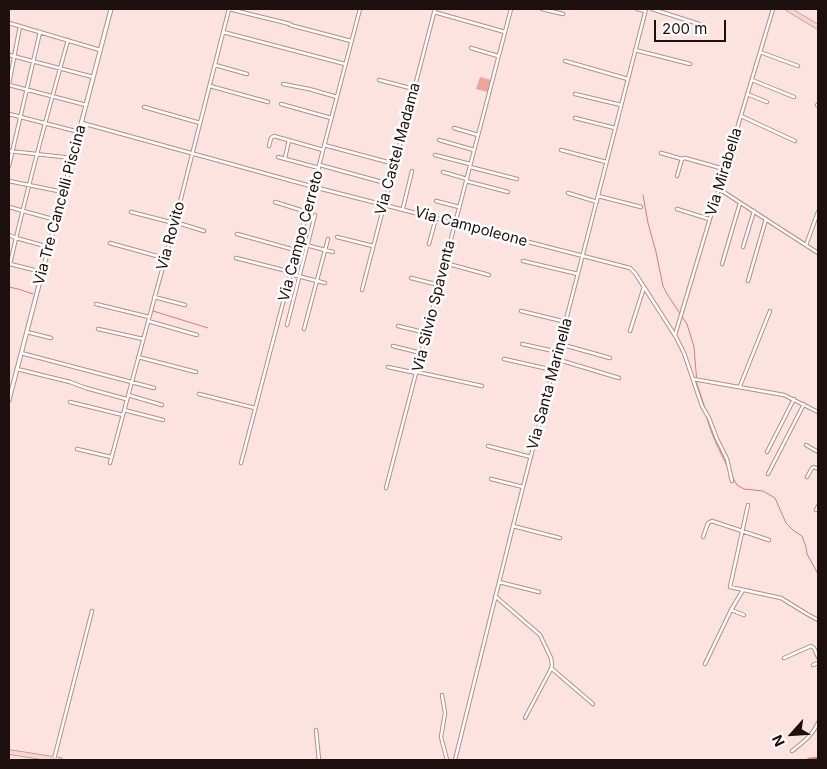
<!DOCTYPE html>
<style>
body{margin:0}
#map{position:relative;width:827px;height:769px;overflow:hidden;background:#fde3df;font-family:Inter,sans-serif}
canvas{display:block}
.frame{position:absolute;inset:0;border:10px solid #1c0f0d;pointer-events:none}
.north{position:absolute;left:767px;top:709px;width:50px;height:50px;-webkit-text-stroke:4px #fff;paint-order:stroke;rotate:244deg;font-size:14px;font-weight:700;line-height:20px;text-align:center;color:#1c0f0d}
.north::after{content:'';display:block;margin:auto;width:18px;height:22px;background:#1c0f0d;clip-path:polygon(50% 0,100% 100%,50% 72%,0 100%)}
.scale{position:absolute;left:654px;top:20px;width:72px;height:22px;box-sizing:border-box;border:2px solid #1c0f0d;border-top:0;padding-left:6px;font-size:15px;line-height:18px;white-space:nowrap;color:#1c0f0d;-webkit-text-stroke:4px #fff;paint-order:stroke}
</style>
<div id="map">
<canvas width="827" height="769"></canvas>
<div class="frame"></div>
<div class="north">N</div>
<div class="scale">200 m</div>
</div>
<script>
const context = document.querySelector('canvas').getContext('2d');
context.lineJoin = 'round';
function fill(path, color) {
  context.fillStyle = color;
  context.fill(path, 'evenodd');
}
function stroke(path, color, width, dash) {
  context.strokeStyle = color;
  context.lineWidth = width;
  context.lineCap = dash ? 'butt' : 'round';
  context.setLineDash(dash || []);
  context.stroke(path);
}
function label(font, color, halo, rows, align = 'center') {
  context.font = font + ' Inter,sans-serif';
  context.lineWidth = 5;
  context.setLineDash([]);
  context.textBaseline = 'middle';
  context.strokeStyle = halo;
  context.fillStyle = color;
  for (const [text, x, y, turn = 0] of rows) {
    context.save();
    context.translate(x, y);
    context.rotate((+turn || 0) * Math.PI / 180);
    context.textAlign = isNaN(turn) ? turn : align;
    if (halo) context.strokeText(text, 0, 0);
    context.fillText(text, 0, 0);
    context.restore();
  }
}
const green = new Path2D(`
 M480,77L491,80L488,92L476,89Z`);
const stream = new Path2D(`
 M643,195L648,223L656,252L663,286L667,294L687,324L694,347L697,384L705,408
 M9,287L18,289L33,294
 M153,311L208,328
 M706,414C710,433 720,451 728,468
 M732,476L737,485L744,489L763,491L775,498L786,523L794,531L802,536L806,547L807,554L818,574`);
const river = new Path2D(`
 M809,760L818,759`);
const minor = new Path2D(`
 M542,9L563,14
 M637,9L645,11
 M652,9L699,24
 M434,12L505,32
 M9,23L100,50
 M290,25L351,41
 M223,32L345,64
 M471,48L498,56
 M635,50L690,64
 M760,52L798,66
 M9,55L93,77
 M565,61L628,79
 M215,65L247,74
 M379,80L414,89
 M752,80L794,97
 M9,84L20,26
 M283,84L309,89L337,97
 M9,85L86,105
 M210,86L268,102
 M575,94L621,105
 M747,94L767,102
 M281,104L331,118
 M817,105L818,106
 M144,107L200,123
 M9,114L79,132
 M741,116L795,141
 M575,118L615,128
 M82,123L314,187L630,268L635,273L676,337L684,353L702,406L709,418L717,439L727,459L732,481
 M454,128L478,135
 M439,140L474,150
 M324,145L395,164
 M269,146L271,138L274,136L323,150
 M561,150L606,162
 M9,151L72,158
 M661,153L682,159L685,158L724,169
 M435,155L470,164
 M278,157L319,168
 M285,158L289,140
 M320,165L389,184
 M9,166L40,32
 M470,167L517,179
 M443,172L467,179
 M677,176L682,159
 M9,181L63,192
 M466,181L508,192
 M719,189L818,253
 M568,193L597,202
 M598,196L641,207
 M436,201L459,207
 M275,202L307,212
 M9,207L56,220
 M403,208L412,171
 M677,209L709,219
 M131,212L174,223
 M175,222L204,231
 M237,234L295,250
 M9,235L16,238L49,247
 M337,237L373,246
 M110,243L164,258
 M298,243L333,252
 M429,244L436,218
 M806,245L818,212
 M743,247L754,211
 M236,258L291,272
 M523,261L578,274
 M445,263L489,275
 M10,264C27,189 47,115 68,40
 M10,264L42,272
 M722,264L740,203
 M290,274L325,283
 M411,278L439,285
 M748,281L766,219
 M362,290L435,9
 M154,297L185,305
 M96,304L149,317
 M521,311L566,322
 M148,321L197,335
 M287,325L315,215
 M398,326L427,333
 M98,329L143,339
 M304,329L328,239
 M630,331L644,287
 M27,332L51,338
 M675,335L773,9
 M522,344L558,352
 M560,344L610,358
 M393,346L421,353
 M21,353L154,388
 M138,357L196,372
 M504,359L553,370
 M556,359L619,378
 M388,367L416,373
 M17,369L70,382L86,388L126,399
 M417,372L482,386
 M693,379L784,395L818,412
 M740,386L770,311
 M199,394L255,408
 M128,395L162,405
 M70,402L123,415
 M124,410L163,420
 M806,445L818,452
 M488,446L531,457
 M77,449L111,457
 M767,452L794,399
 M110,463L175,222L229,9L290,24
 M241,463L360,9
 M768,474L804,404
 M807,477L812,468L814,467L818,469
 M491,479L523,487
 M386,488L511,9
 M748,505L730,587L781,598L807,614L818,620
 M816,510L818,506
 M513,526L560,538
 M703,537L708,523L712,521L769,540
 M499,582L539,592
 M495,596L540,635L551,658L552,665L551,669L525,718
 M731,610L744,615
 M784,658L811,646L814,648L818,657
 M705,664L731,610L743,590
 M813,665L818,663
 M551,668L593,704
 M442,695L445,713L441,737L447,760
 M316,730L319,760
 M792,751C803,742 812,736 818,723
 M54,759L92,611
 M455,760L513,526L646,9`);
const tertiary = new Path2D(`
 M9,400L111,9`);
const secondary = new Path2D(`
 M788,9L818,27
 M9,752L60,760`);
const streetNames = [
 ["Via Castel Madama",398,149,-75],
 ["Via Mirabella",724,172,-73],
 ["Via Tre Cancelli Piscina",60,205,-75],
 ["Via Campoleone",471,227,15],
 ["Via Rovito",171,236,-75],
 ["Via Campo Cerreto",301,236,-75],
 ["Via Silvio Spaventa",434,306,-76],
 ["Via Santa Marinella",550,384,-75]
];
fill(green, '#eda69b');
stroke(stream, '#db7d6f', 1);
stroke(river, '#db7d6f', 4.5);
stroke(minor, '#b38e87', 4.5);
stroke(tertiary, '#b38e87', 5);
stroke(secondary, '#b38e87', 5.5);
stroke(minor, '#fff', 2.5);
stroke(tertiary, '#fff', 3);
stroke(secondary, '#fed3ce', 4);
label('15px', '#1c0f0d', '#fff', streetNames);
</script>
